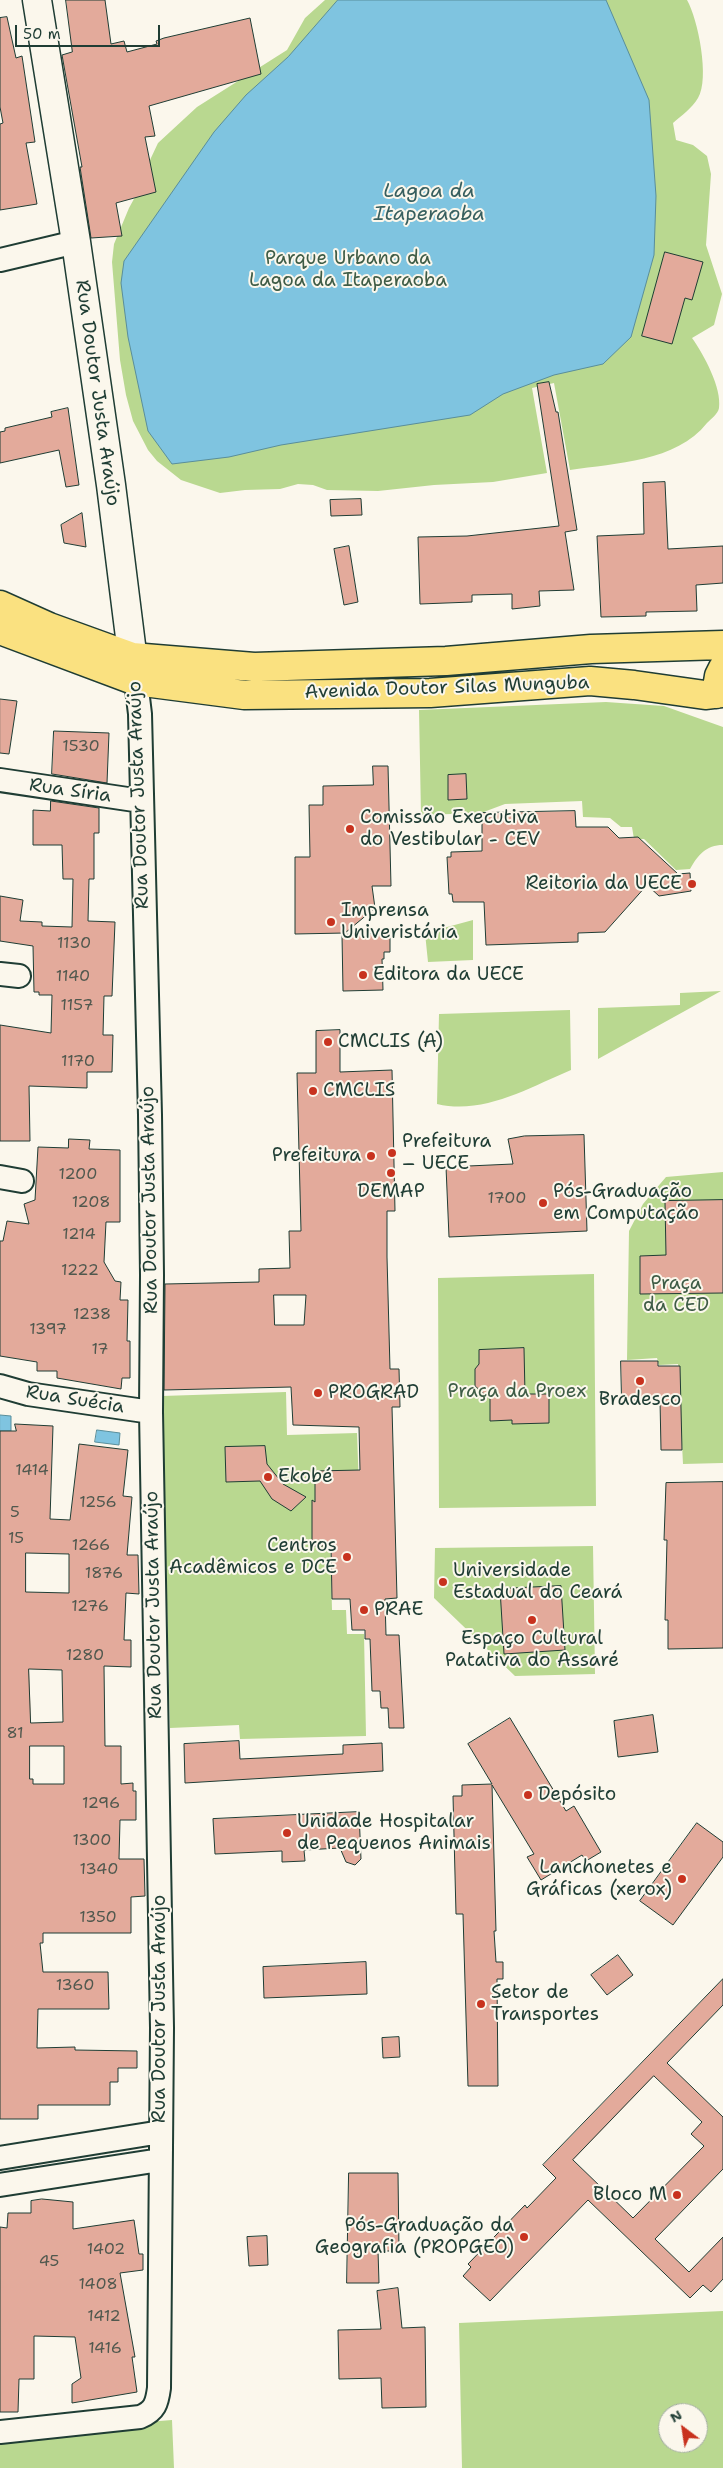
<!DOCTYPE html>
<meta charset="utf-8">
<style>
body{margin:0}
#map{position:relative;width:723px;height:2468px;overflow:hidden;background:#fbf7ec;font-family:"Shantell Sans",sans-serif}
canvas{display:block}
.north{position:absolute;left:658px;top:2403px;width:50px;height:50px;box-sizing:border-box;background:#fbf7ec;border:1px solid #a3ada2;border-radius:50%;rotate:329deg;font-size:14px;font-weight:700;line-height:20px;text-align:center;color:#1f3d34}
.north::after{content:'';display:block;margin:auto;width:18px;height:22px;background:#c8321e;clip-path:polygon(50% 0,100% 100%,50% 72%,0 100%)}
.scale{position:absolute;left:15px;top:25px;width:145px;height:22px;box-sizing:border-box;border:2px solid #1f3d34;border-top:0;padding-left:6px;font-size:15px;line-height:18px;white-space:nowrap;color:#1f3d34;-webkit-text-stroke:4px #fbf7ec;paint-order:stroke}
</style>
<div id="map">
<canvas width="723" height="2468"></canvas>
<div class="north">N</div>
<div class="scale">50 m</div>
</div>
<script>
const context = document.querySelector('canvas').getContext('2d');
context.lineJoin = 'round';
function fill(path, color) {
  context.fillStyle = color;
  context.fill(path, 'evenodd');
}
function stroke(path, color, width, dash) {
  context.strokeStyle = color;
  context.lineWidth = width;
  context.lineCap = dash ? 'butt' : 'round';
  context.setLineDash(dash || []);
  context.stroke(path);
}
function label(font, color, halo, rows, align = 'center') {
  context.font = font + ' "Shantell Sans",sans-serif';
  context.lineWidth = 4;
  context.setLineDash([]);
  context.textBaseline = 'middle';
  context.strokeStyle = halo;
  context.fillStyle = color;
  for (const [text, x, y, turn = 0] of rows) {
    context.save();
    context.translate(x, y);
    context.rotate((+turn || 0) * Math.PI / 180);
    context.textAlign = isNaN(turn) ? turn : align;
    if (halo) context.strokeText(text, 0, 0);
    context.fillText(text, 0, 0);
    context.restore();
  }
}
const green = new Path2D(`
 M325,0H687C698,19 710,79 698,98C692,108 681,116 673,123L676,140L693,145L707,156L711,174L706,245L722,294L714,325L692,338C704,355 722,388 719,408C718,414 711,419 707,423C676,462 616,463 570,470L554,383L532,388L547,473L493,482L434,485L378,491L327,490L313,485L298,484L280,489L245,490L220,493L181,480L157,461L148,450L133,421L126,395L120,360L112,262L114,244L129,208L140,188L150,160L158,143L197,107L287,50L305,18Z
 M606,702L664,706L723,727V845C706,845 698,855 690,869L676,870L644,839H634L632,827H621L610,818L583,817L582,801L505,804L481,813L421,815L419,710Z
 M473,920V960L428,962L425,933Z
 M721,991L598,1059V1008L680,1005V993Z
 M570,1010L571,1070C528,1088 484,1115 437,1104L439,1014Z
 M723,1172V1463L683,1464L678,1364L659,1365L657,1358L627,1360L629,1231L643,1204L666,1177Z
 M594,1274L596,1506L439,1508L438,1278Z
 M286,1392L287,1435L357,1433L359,1489L315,1491V1532H330L332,1610H346L347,1634H364L366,1736L240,1739L239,1725L170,1728L162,1396Z
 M593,1546L595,1674L515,1676L434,1598L435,1548Z
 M723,2311V2468H462L459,2323ZM668,2413H698V2443H668Z
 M172,2420L174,2468H0V2434Z`);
const water = new Path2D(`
 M338,0H606L649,100L656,196L654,255L631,337L603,364L554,375L503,394L470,415L281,445L229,457L172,464L148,431L128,337L121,283L124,261L214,132L246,95L288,57Z
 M0,1415L11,1416V1431H0Z
 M97,1430L120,1433L119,1445L95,1442Z`);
const building = new Path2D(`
 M66,0H105L111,44L124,41L127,52L157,44L156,41L164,38L250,18L261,74L149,106L155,136L145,137L156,192L116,203L122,236L91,238L80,167H82L62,55L72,52Z
 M7,17L16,58L22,56L35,142L26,143L37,204L0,210V124L3,123L0,107V18Z
 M665,252L703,262L692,300L685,298L672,344L642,336Z
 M549,382L556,412H558L577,530L565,532L574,590L539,591L540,606L512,609V594L472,595V602L420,604L418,537L467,536L559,526L537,384Z
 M68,408L79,485L66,487L59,450L0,463V432L5,431V428L52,417L51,412Z
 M665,482L668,549L723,546V583L696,585L697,611L646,612V616L601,617L597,536L644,534L643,483Z
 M361,499L362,515L331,516L330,500Z
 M82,513L86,547L64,543L61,525Z
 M349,546L358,602L344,605L334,549Z
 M0,699L17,701L9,754L0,753Z
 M54,731L109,733L107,783L52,774Z
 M373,766H388L391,886H372L375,908L345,933L295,934V857H310L309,805H323V786L373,785Z
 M466,774L467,799L448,800V775Z
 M51,801L99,808V833H94V879H89L88,921L115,922L112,996H104L103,1035H113L112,1072H87V1088L29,1086L30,1141H0V1025L51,1033L52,995H39V992H34L33,946L0,941V896L23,900L20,921L42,922V926L72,927L73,879H63L62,845H33V810L50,811Z
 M575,811L576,827H608L619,838L638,837L678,874L690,873L691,891L659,896L647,885L605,932L578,933V942L486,945L484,902H453L452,894H449L447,857H451V852L482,851V813Z
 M390,933V952H384V959H382L383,990L343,991L342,935Z
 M340,1030V1072L392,1070L395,1211H387V1257L390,1369H399L400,1407H392L397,1598L385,1599L386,1635H399L404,1728H389L388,1708H381L380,1691H372L370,1639H365V1630H352L350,1599H332L331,1546H312V1500L315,1502V1471L360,1470L359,1427L293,1425L291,1387L164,1390L165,1284L259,1282V1269L290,1268L289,1231H301L297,1073H316V1031ZM274,1295H306L304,1325H275Z
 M584,1135L587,1231L449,1237L446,1167L513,1164L508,1139L524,1136Z
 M69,1139L90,1140L89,1149L120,1150V1222H106L104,1262L115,1281L121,1282L120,1300H128L127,1341H130V1378H122L121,1389L57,1378V1371H37V1362L0,1356V1241H3L7,1221L29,1224L24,1204L35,1200L38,1147L68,1148Z
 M723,1200V1293L640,1294V1256L666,1255L665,1201Z
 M524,1348L525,1394H549V1423L512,1424V1420L490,1421V1399L475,1386V1369L479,1364V1350Z
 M621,1361H658V1366H680L682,1450H661L660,1400L622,1401Z
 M15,1424L53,1426L50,1519L70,1520L79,1444L128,1450L123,1496L132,1497L127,1555H138L139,1594L126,1593L124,1640H131V1667L104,1666L105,1746H121V1784L133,1783V1791H136V1820H120L119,1859H144L145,1896L131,1897V1933H43V1943H40L43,1972H108L109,2009H38L37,2048L75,2047V2050L137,2051V2068H118V2082H110V2105H38V2119H0V1431H16ZM26,1553L69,1554V1593L26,1592ZM29,1669L62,1670L63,1722L31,1723ZM30,1746H64V1784H33V1779H30Z
 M265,1446L267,1464L283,1484L306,1497L291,1511L272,1499L260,1481L226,1482L225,1447Z
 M723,1482V1648L668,1649V1620H665L667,1540H664L666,1483Z
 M561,1586L565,1650L504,1654L500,1589Z
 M653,1715L658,1752L618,1757L614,1721Z
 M510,1718L566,1811L574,1806L601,1852L586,1861L582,1855L541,1880L527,1857L534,1854L492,1785L496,1931H494L496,1962H503V1979H497L498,2086H468L463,1914H456L453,1796H462V1785L492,1784L468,1744Z
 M239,1741L240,1759L343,1754V1745L382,1743L383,1771L185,1783L184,1744Z
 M359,1812L361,1859L355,1865L346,1862L340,1848L304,1850L305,1861L282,1862V1851L215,1854L213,1819Z
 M697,1823L723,1842V1857L673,1925L640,1901Z
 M618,1955L633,1975L607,1995L591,1975Z
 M366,1962L367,1994L264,1998L263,1967Z
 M723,1979V2005L667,2063L723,2117V2169L655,2239L689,2272L723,2237V2279L711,2292L703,2285L690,2298L588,2200L490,2301L463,2276L471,2267L468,2264L525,2205L527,2208L556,2178L543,2165ZM654,2076L702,2122L691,2134L704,2146L633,2218L573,2160Z
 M399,2037L400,2057L383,2058L382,2038Z
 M349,2173H398L399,2251H378L379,2283H347Z
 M42,2199L73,2202V2229L134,2220L139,2254H143V2270L120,2273L135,2357H132L137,2392L72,2403V2384L81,2378L75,2337L34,2336V2379H19L18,2412H0V2227L7,2228L8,2213H31V2201Z
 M267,2236L268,2265L249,2266L247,2237Z
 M398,2288L402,2328L425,2327L426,2407L382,2408L381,2378L339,2379L338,2330L381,2329L377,2291Z`);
const minor = new Path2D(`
 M0,260L76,242
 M0,780L141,801
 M0,974L19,976
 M0,1177L22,1181
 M0,1386L28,1394L151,1412
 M0,2158L161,2132
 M0,2185L160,2160
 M0,2432L140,2417C155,2411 157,2403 159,2388L162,2028L151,1412L152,1275L150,1115L140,714L136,681`);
const tertiary = new Path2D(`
 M37,0L76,242L111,485L135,677`);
const primary = new Path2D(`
 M0,605L49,627L132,657L254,667L446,661L591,649L723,645
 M0,630L136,681L244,695L430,693L590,681L634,685L705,695L723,693
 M716,694L719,676L723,668`);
const markers = [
 [350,829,5,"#c8321e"],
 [692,884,5,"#c8321e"],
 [331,922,5,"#c8321e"],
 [363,975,5,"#c8321e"],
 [328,1042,5,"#c8321e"],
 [313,1091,5,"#c8321e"],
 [392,1153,5,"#c8321e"],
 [371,1156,5,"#c8321e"],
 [391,1173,5,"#c8321e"],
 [543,1203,5,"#c8321e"],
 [640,1381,5,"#c8321e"],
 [318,1393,5,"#c8321e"],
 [268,1477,5,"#c8321e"],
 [347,1557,5,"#c8321e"],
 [443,1582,5,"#c8321e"],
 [364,1610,5,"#c8321e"],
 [532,1620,5,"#c8321e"],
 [528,1795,5,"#c8321e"],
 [287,1833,5,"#c8321e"],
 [682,1879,5,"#c8321e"],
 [481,2004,5,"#c8321e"],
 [677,2195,5,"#c8321e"],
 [524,2237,5,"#c8321e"]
];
const numberNames = [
 ["1530",81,747],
 ["1130",74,944],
 ["1140",73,977],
 ["1157",77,1006],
 ["1170",78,1062],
 ["1200",78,1175],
 ["1700",507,1199],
 ["1208",91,1203],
 ["1214",79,1235],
 ["1222",80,1271],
 ["1238",92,1315],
 ["1397",48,1330],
 ["17",100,1350],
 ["1414",32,1471],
 ["1256",98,1503],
 ["5",15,1513],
 ["15",16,1539],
 ["1266",91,1546],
 ["1876",104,1574],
 ["1276",90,1607],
 ["1280",85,1656],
 ["81",15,1734],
 ["1296",101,1804],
 ["1300",92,1841],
 ["1340",99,1870],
 ["1350",98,1918],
 ["1360",75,1986],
 ["1402",106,2250],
 ["45",49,2262],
 ["1408",98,2285],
 ["1412",104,2317],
 ["1416",105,2349]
];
const parkNames = [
 ["Parque Urbano da",348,259],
 ["Lagoa da Itaperaoba",348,281],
 ["Praça",676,1284],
 ["da CED",676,1306],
 ["Praça da Proex",517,1392]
];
const streetNames = [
 ["Rua Doutor Justa Araújo",97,393,82],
 ["Avenida Doutor Silas Munguba",447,688,-2],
 ["Rua Síria",70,791,8],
 ["Rua Doutor Justa Araújo",139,795,-92],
 ["Rua Doutor Justa Araújo",150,1200,-91],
 ["Rua Suécia",75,1400,9],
 ["Rua Doutor Justa Araújo",154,1605,-91],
 ["Rua Doutor Justa Araújo",160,2009,-90]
];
const poiNames = [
 ["Comissão Executiva",360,818],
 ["do Vestibular - CEV",360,840],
 ["Reitoria da UECE",682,884,"right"],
 ["Imprensa",341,911],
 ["Univeristária",341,933],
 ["Editora da UECE",373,975],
 ["CMCLIS (A)",338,1042],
 ["CMCLIS",323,1091],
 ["Prefeitura",402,1142],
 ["– UECE",402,1164],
 ["Prefeitura",361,1156,"right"],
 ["DEMAP",391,1192,"center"],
 ["Pós-Graduação",553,1192],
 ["em Computação",553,1214],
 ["PROGRAD",328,1393],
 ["Bradesco",640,1400,"center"],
 ["Ekobé",278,1477],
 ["Centros",337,1546,"right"],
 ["Acadêmicos e DCE",337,1568,"right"],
 ["Universidade",453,1571],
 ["Estadual do Ceará",453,1593],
 ["PRAE",374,1610],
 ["Espaço Cultural",532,1639,"center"],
 ["Patativa do Assaré",532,1661,"center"],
 ["Depósito",538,1795],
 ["Unidade Hospitalar",297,1822],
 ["de Pequenos Animais",297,1844],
 ["Lanchonetes e",672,1868,"right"],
 ["Gráficas (xerox)",672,1890,"right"],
 ["Setor de",491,1993],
 ["Transportes",491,2015],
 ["Bloco M",667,2195,"right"],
 ["Pós-Graduação da",514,2226,"right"],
 ["Geografia (PROPGEO)",514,2248,"right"]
];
const waterNames = [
 ["Lagoa da",429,192],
 ["Itaperaoba",429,215]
];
fill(green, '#b9d890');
fill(water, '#7fc4e0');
stroke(water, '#598e9b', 1);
fill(building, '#e3aa9b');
stroke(building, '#1f3d34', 1);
stroke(minor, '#1f3d34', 26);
stroke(tertiary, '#1f3d34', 31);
stroke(primary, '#1f3d34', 31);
stroke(minor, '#fbf7ec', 22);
stroke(tertiary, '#fbf7ec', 28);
stroke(primary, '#fae180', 28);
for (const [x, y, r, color] of markers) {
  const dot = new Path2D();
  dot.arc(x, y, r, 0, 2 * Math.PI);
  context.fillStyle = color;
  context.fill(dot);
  stroke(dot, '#fbf7ec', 2);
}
label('16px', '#50584e', null, numberNames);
label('19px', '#3e5c46', '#fbf7ec', parkNames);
label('19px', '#1f3d34', '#fbf7ec', streetNames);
label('19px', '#1f3d34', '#fbf7ec', poiNames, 'left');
label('italic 20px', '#375f5f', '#fbf7ec', waterNames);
</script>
